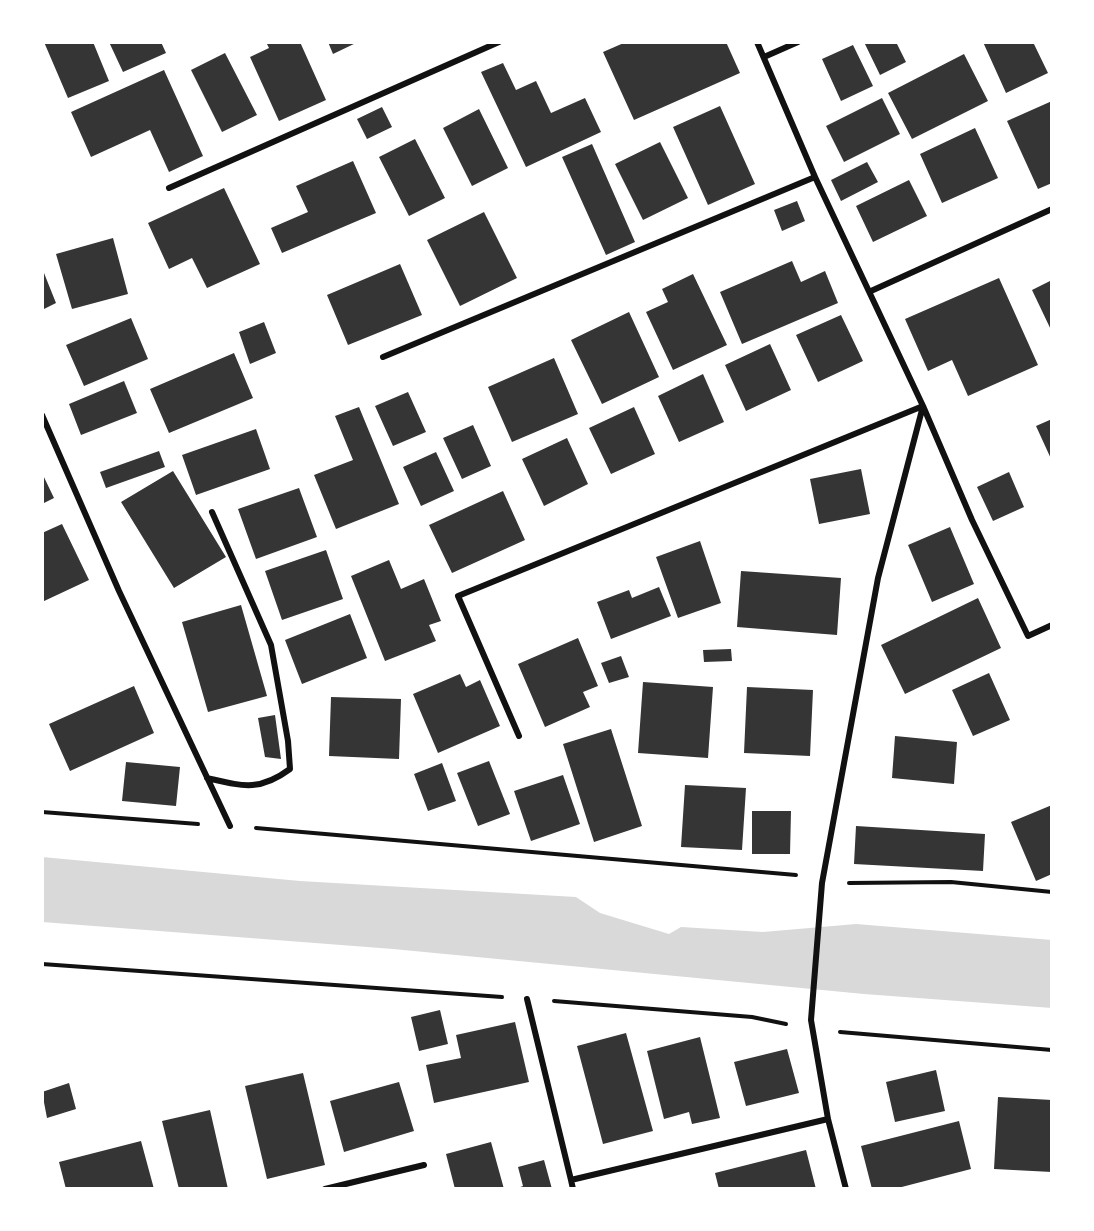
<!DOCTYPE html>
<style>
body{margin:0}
#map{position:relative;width:1094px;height:1231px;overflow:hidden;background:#fff;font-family:"DejaVu Sans",sans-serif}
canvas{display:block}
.frame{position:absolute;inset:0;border:44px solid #fff;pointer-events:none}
</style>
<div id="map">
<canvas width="1094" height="1231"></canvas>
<div class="frame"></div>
</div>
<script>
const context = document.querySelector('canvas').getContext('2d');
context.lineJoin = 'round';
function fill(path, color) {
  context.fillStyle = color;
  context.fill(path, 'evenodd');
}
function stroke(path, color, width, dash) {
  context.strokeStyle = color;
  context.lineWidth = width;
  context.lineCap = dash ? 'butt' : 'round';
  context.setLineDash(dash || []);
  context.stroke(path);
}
const water = new Path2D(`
 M42,857L300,881L576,897L600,913L669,934L681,927L763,932L856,924L1052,940V1008L864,994L393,949L42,922Z`);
const building = new Path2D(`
 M44,42H93L109,81L68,98Z
 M109,42H161L166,53L123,72Z
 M266,42H300L326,100L279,121L250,57L269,48Z
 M328,42H358L333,54Z
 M626,42H726L740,73L634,120L603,52Z
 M864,42H896L906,62L880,75Z
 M983,42H1033L1048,73L1006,93Z
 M853,45L873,86L841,101L822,59Z
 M225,53L257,115L222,132L191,70Z
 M964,54L988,101L912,139L888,93Z
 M503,63L516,90L536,81L551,113L585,98L601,132L526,167L481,72Z
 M164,70L203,156L169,172L150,130L91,157L71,112Z
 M882,98L900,134L844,162L826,126Z
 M1052,101V183L1038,189L1007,121Z
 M720,106L755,184L708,205L673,127Z
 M382,107L392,127L367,139L357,119Z
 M479,109L508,168L472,186L443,128Z
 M975,128L998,178L942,203L920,154Z
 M415,139L445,198L409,216L379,157Z
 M660,142L688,198L643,220L615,164Z
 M592,144L635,242L606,255L562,157Z
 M353,161L376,213L282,253L271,228L308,212L296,186Z
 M867,162L878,182L841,201L831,180Z
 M909,180L927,216L873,242L856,206Z
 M224,188L260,264L207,288L192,258L169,269L148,223Z
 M797,201L805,221L782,231L774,210Z
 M484,212L517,278L460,306L427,240Z
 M113,238L128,294L72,309L56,254Z
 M792,261L801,282L825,271L838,303L742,344L720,292Z
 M400,264L422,315L348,345L327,295Z
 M44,273L56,303L42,310V274Z
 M693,274L727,345L673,370L646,312L668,302L662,289Z
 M999,278L1038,365L968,396L952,360L928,371L905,319Z
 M1052,280V332L1032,290Z
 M629,312L659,377L602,404L571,340Z
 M841,315L863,361L818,382L796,335Z
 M131,318L148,359L84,386L66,345Z
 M264,322L276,353L250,364L239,332Z
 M770,344L791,390L746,411L725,365Z
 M234,353L253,398L169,433L150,389Z
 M554,358L578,414L512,442L488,387Z
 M703,374L724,422L679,442L658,396Z
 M124,381L137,413L81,435L69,404Z
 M408,392L426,432L393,446L375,406Z
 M359,407L399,504L336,529L314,475L353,460L335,416Z
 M634,407L655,454L611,474L589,428Z
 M1052,419V461L1036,426Z
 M473,425L491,466L462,479L443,438Z
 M256,429L270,469L196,495L182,455Z
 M567,438L588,484L544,506L522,459Z
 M159,451L165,467L106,488L100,472Z
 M436,452L454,491L421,506L403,467Z
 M861,469L870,514L819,524L810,479Z
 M173,471L226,557L174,588L121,502Z
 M1009,472L1024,507L993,521L977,487Z
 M42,473L54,498L42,504Z
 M299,488L317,537L256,559L238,509Z
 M503,491L525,540L452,573L429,525Z
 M62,524L89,580L42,602V533Z
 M950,527L974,584L932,602L908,545Z
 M700,541L721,603L678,618L656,557Z
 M326,550L343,599L282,620L265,571Z
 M389,560L401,589L424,579L441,621L429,625L436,641L385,661L351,576Z
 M741,571L841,578L837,635L737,627Z
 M659,587L671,616L611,639L597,602L629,590L632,598Z
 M978,598L1001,648L905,694L881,645Z
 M241,605L267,696L208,712L182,622Z
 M350,614L367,658L302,684L285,640Z
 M578,638L598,686L583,692L590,707L545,727L518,664Z
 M731,649L732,661L704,662L703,650Z
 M621,656L629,677L609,683L601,663Z
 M989,673L1010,720L973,736L952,690Z
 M460,674L466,687L480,680L500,726L438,753L413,694Z
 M643,682L713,687L708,758L638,753Z
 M134,686L154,733L70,771L49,724Z
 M747,687L813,690L810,756L744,753Z
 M331,697L401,699L399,759L329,756Z
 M275,715L281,759L265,757L258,718Z
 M611,729L642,826L594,842L563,744Z
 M895,736L957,742L954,784L892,778Z
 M489,761L510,814L478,826L457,773Z
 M126,762L180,767L176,806L122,801Z
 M442,763L456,801L428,811L414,774Z
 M563,775L580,824L531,841L514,791Z
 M685,785L746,788L742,850L681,847Z
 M1052,805V874L1036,881L1011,822Z
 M752,811H791L790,854H752Z
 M856,826L985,834L983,871L854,864Z
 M440,1010L448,1044L419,1051L411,1017Z
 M515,1022L529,1082L434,1103L426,1065L461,1058L456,1035Z
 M626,1033L653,1131L603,1144L577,1046Z
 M700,1037L720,1118L692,1124L689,1112L664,1119L647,1051Z
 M787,1049L799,1093L746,1106L734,1062Z
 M936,1070L945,1111L895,1122L886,1082Z
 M303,1073L325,1165L267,1179L245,1086Z
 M399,1082L414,1131L344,1152L330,1101Z
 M69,1083L76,1109L47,1118L42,1092Z
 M998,1097L1052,1100V1172L994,1169Z
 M210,1110L228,1189H179L162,1121Z
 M959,1121L971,1169L894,1189H872L861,1146Z
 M141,1141L154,1189H66L59,1162Z
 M491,1142L504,1189H455L446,1154Z
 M806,1150L816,1189H719L715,1173Z
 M544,1160L552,1189H515L523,1186L518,1167Z`);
const path = new Path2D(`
 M42,812L198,824
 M256,828L796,875
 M849,883L951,882L1052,892
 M42,964L502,997
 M554,1001L752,1017L786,1024
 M840,1032L1052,1050`);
const minor = new Path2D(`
 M757,42L815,177L923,406L878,578L822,883L811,1020L828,1119L846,1189
 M764,57L798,42
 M169,188L499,42
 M871,291L1052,209
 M383,357L815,177
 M42,415L119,591L230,826
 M519,736L458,596L923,406L972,520L1028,636L1052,625
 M207,778C242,786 259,792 290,769L288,741L271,645L212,512
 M527,999L571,1180
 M325,1189L424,1165
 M573,1189L571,1180L828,1119`);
fill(water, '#d9d9d9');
fill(building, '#353535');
stroke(path, '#111', 4);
stroke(minor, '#111', 6);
</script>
